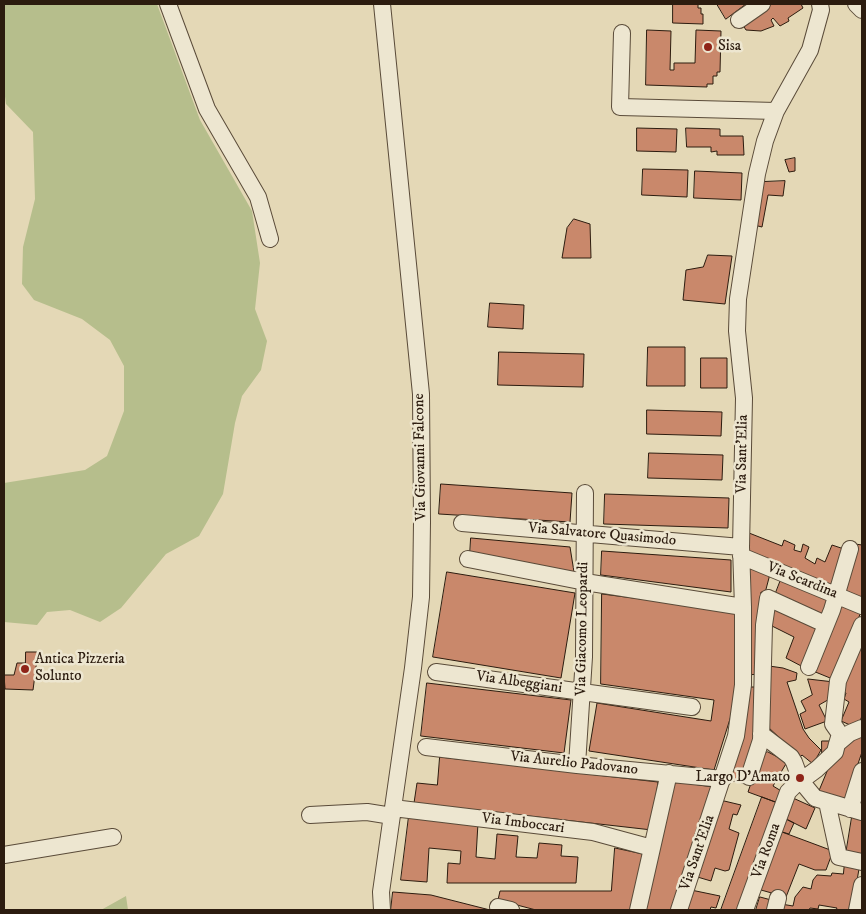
<!DOCTYPE html>
<style>
body{margin:0}
#map{position:relative;width:866px;height:914px;overflow:hidden;background:#e4d8b6;font-family:"IM FELL DW Pica",serif}
canvas{display:block}
.frame{position:absolute;inset:0;border:5px solid #2c1c0f;pointer-events:none}
</style>
<div id="map">
<canvas width="866" height="914"></canvas>
<div class="frame"></div>
</div>
<script>
const context = document.querySelector('canvas').getContext('2d');
context.lineJoin = 'round';
function fill(path, color) {
  context.fillStyle = color;
  context.fill(path, 'evenodd');
}
function stroke(path, color, width, dash) {
  context.strokeStyle = color;
  context.lineWidth = width;
  context.lineCap = dash ? 'butt' : 'round';
  context.setLineDash(dash || []);
  context.stroke(path);
}
function label(font, color, halo, rows, align = 'center') {
  context.font = font + ' "IM FELL DW Pica",serif';
  context.lineWidth = 5;
  context.setLineDash([]);
  context.textBaseline = 'middle';
  context.strokeStyle = halo;
  context.fillStyle = color;
  for (const [text, x, y, turn = 0] of rows) {
    context.save();
    context.translate(x, y);
    context.rotate((+turn || 0) * Math.PI / 180);
    context.textAlign = isNaN(turn) ? turn : align;
    if (halo) context.strokeText(text, 0, 0);
    context.fillText(text, 0, 0);
    context.restore();
  }
}
const green = new Path2D(`
 M4,4H157L200,120L252,211L260,263L255,309L267,341L261,370L242,396L235,423L223,494L199,536L166,554L121,608L100,622L70,610L47,612L37,625L4,622V483L85,470L107,456L124,411V366L110,340L82,319L34,300L22,284L23,247L35,199L33,132L6,104L4,89Z
 M126,896L128,910H101Z`);
const building = new Path2D(`
 M673,4H698V8H701V14H703V24L673,23Z
 M717,4H746L726,19Z
 M770,4H801L803,8L788,18L789,21L780,26L773,18L771,20L774,26L761,31L746,30L741,22Z
 M647,30L671,31L670,70H674V63H695L696,30L721,31L720,72H717V76H713V84H707V87L646,85Z
 M637,128L677,129L676,152L637,151Z
 M686,128L720,129V136H743L744,155H717V151L711,152V147H687Z
 M795,158V171L789,172L785,160Z
 M643,169L688,170L687,197L642,195Z
 M695,171L742,173L741,200L694,198Z
 M785,181L783,196L768,195L762,227L754,225L762,182Z
 M574,219L590,224L591,258H562L567,228Z
 M708,255L732,256L725,304L683,300L686,270L703,267Z
 M490,303L524,305L523,329L488,327Z
 M648,347H685V386H647Z
 M499,352L584,354L583,387L498,385Z
 M701,358H727V388H701Z
 M647,410L722,412L721,436L647,434Z
 M649,453L723,455L722,480L648,478Z
 M441,484L572,493L570,522L439,514Z
 M605,494L729,498L728,528L604,524Z
 M749,533L782,546L784,540L795,545L794,550L801,552L803,544L809,547L805,558L815,564L817,558L825,562L832,545L847,550L833,584L829,586L749,556Z
 M471,538L570,547L574,572L470,555Z
 M855,544L862,545V600L844,592Z
 M602,551L731,560V592L601,575Z
 M749,564L770,574L765,593L761,592L760,674L747,675Z
 M447,572L575,593L561,678L433,657Z
 M782,577L829,598L822,617L775,595Z
 M602,594L736,611L735,703L714,770L589,751L597,703L711,721L714,700L601,684Z
 M839,601L862,609L835,680L813,671Z
 M775,605L822,626L805,668L786,658L794,637L768,624Z
 M862,635V716L857,728L841,721L849,702L844,699L846,693L839,690Z
 M26,652H38L33,690L5,689L4,675H14L17,663H25Z
 M769,666L783,668L797,673L796,680L787,682L803,729L809,738L821,750L813,764L802,755L800,757L768,727Z
 M808,679L834,682L833,697L819,705L827,721L805,729L800,714L806,711L801,701L812,695Z
 M427,683L571,700L564,753L421,736Z
 M747,687H759L756,738L743,783L727,780Z
 M862,733V752L845,802L818,793L833,757L844,749L848,740Z
 M822,741H834L830,751L822,753Z
 M768,752L787,762L773,786L783,792L778,803L748,792L761,754Z
 M440,757L658,782L652,830L414,803L417,783L437,785Z
 M672,781L713,787L676,910H644Z
 M762,797L778,803L738,910H721Z
 M793,798L815,808L806,829L784,818Z
 M720,800L741,805L737,815L733,814L729,829L739,833L729,870L725,871L715,868L711,881L694,876Z
 M409,816L478,823L476,857L495,859L497,834L518,836L516,857L537,858L539,843L562,845L561,856L578,857L576,883H447L448,863L460,864L461,851L429,848L427,882L401,880Z
 M852,817L862,819V857L846,854Z
 M784,818L794,823L789,834L779,831Z
 M782,832L833,851L826,870H815L799,864L786,897L761,890Z
 M615,848L643,854L631,910H536L498,900L500,891H611Z
 M845,862L860,863L852,910H836L837,908L819,905L818,909L810,908L809,910H779L781,904L793,906L795,897L803,887L811,889L813,880L817,875L831,876L832,873L843,874Z
 M691,890L720,896L716,908L711,907L710,910H684Z
 M393,892L431,895L490,910H391Z
 M760,897L775,901L772,910H756Z`);
const minor = new Path2D(`
 M168,4L207,109L258,197L270,239
 M856,4L862,10
 M739,20L762,4
 M622,33L620,107L776,111
 M462,523L741,547
 M741,556L862,606
 M468,559L585,582L743,607
 M809,667L832,610L850,549
 M436,672L692,707
 M761,734L791,757L794,762L801,781L815,798L862,812
 M837,744L840,734L833,724L838,681L862,625
 M426,747L577,765L723,779
 M577,765L584,657L585,493
 M749,777L761,740L764,625L768,598L825,624
 M827,802L839,857L862,862
 M393,808L593,832L652,848
 M850,809L862,771
 M310,815L367,812L392,816
 M4,855L113,837
 M498,907L511,910
 M382,910L381,892L413,668L421,597L422,522L421,394L382,4
 M638,910L669,773
 M679,910L736,736L743,685V607L741,547L744,398L737,331L738,299L757,174L765,141L776,111L810,50L821,10L820,4
 M745,910L788,792L794,786L817,769L835,752L837,744L850,733L862,728
 M775,910L778,898
 M857,910L862,885`);
const markers = [
 [708,47,5,"#8f2418"],
 [25,669,5,"#8f2418"],
 [800,778,5,"#8f2418"]
];
const poiNames = [
 ["Sisa",718,47],
 ["Antica Pizzeria",35,660],
 ["Solunto",35,677],
 ["Largo D'Amato",790,778,"right"]
];
const streetNames = [
 ["Via Sant'Elia",743,454,-89],
 ["Via Giovanni Falcone",421,457,-91],
 ["Via Salvatore Quasimodo",602,535,5],
 ["Via Scardina",802,581,22],
 ["Via Giacomo Leopardi",583,629,-89],
 ["Via Albeggiani",519,683,8],
 ["Via Aurelio Padovano",574,764,6],
 ["Via Imboccari",523,824,7],
 ["Via Roma",767,851,-70],
 ["Via Sant'Elia",698,853,-71]
];
fill(green, '#b6be8c');
fill(building, '#c9886b');
stroke(building, '#2c1c0f', 1);
stroke(minor, '#5a4b39', 18);
stroke(minor, '#ede6d0', 16);
for (const [x, y, r, color] of markers) {
  const dot = new Path2D();
  dot.arc(x, y, r, 0, 2 * Math.PI);
  context.fillStyle = color;
  context.fill(dot);
  stroke(dot, '#ede6d0', 2);
}
label('15px', '#2c1c0f', '#ede6d0', poiNames, 'left');
label('15px', '#2c1c0f', '#ede6d0', streetNames);
</script>
